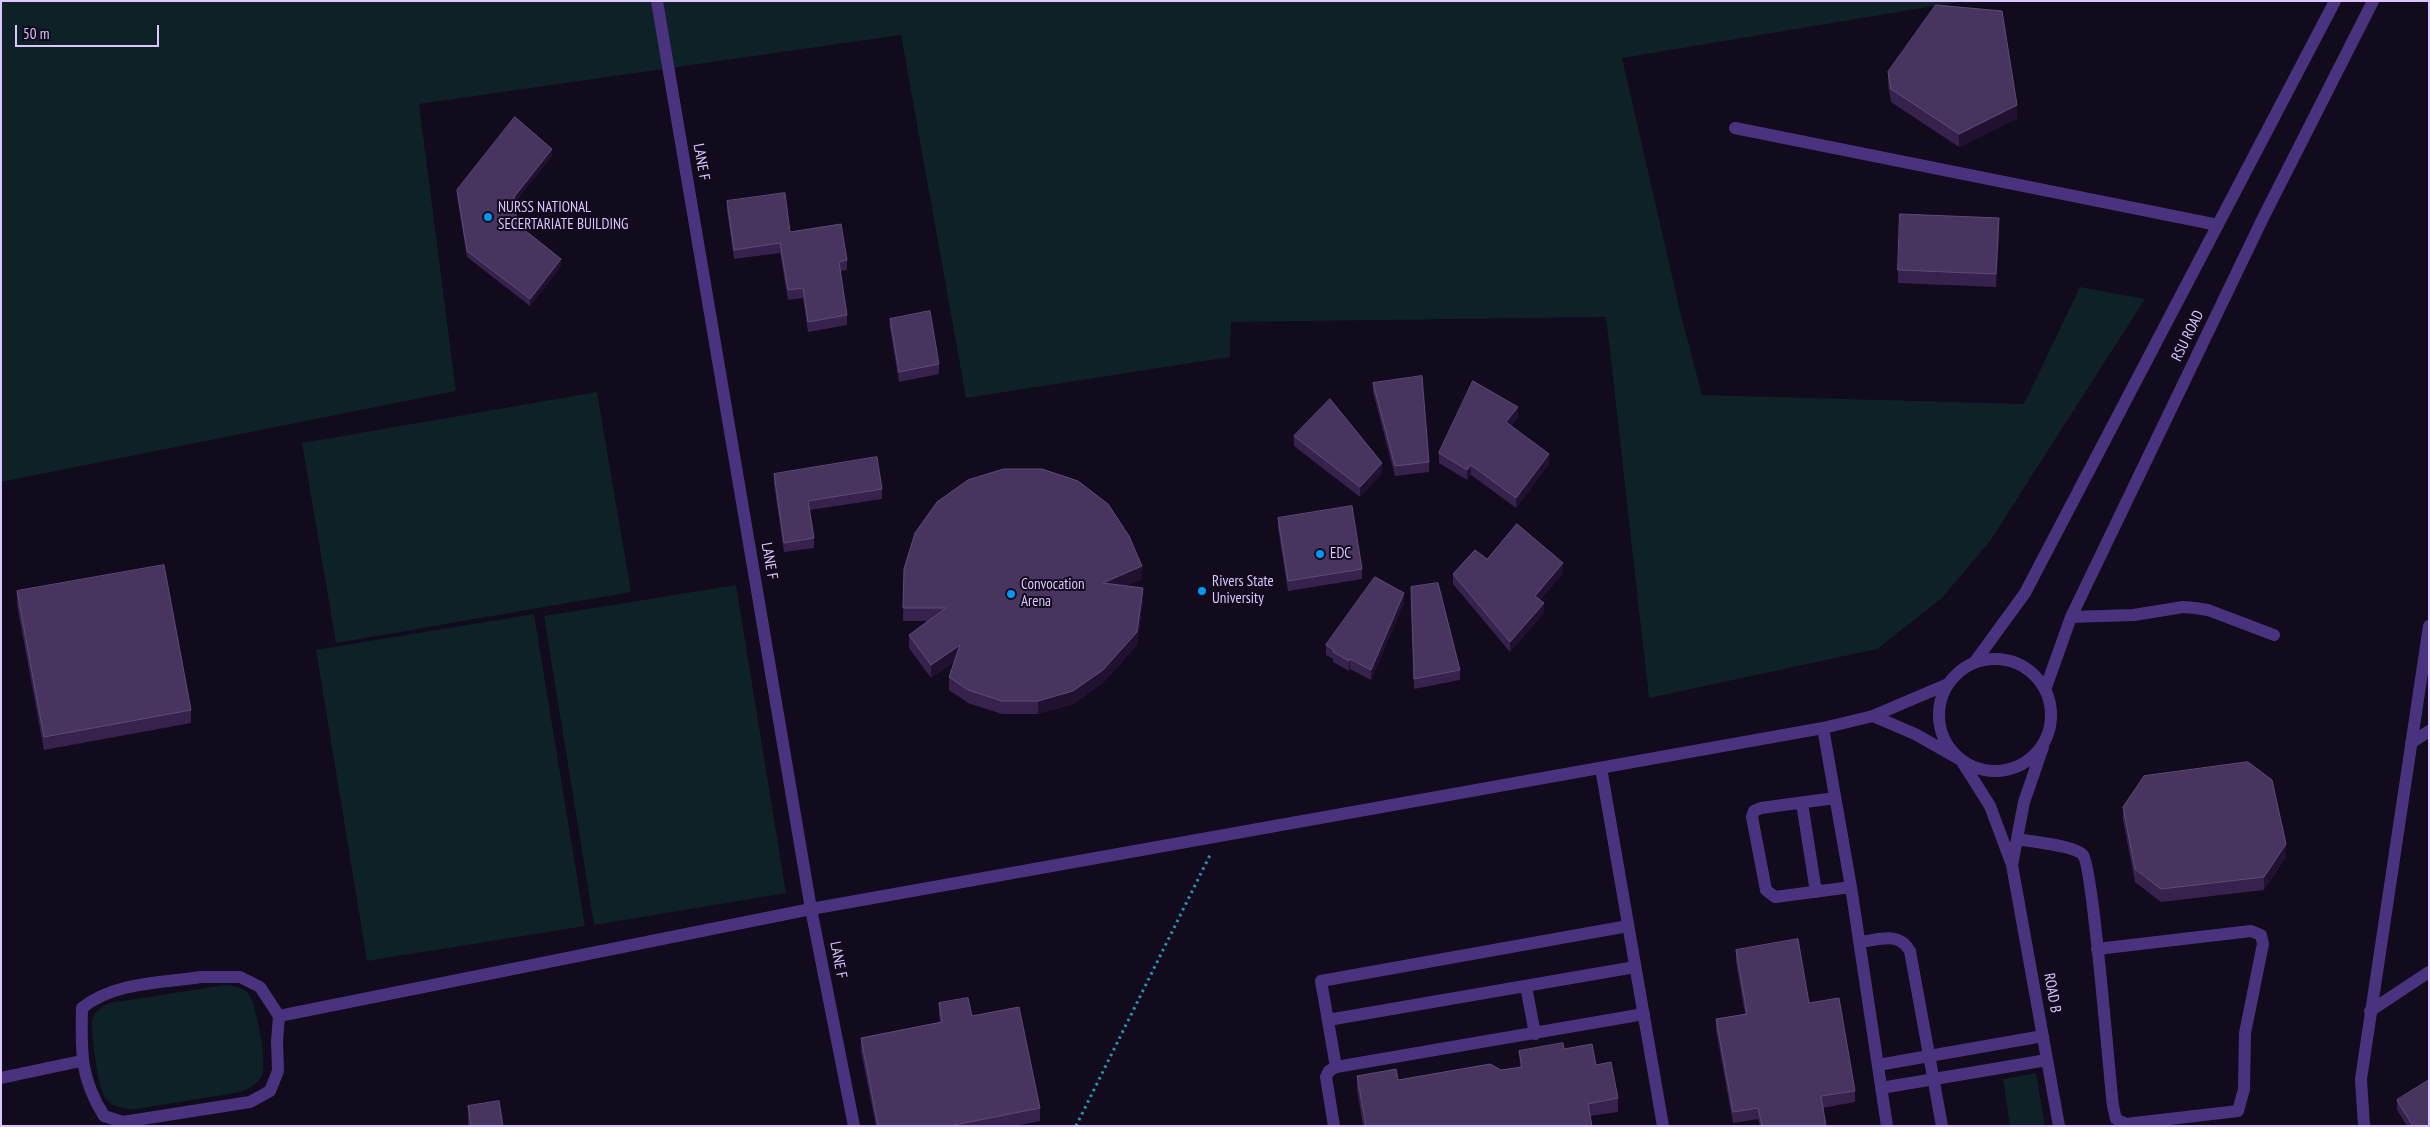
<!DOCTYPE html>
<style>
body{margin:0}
#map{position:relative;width:2430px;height:1127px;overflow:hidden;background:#120a1d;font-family:"PT Sans Narrow",sans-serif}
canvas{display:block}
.frame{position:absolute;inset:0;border:2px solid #dcc6ff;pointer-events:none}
.scale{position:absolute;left:15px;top:25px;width:144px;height:22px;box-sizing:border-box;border:2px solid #dcc6ff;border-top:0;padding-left:6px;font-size:15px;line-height:18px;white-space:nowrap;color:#dcc6ff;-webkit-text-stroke:4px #120a1d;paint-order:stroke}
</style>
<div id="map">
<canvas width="2430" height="1127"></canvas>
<div class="frame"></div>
<div class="scale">50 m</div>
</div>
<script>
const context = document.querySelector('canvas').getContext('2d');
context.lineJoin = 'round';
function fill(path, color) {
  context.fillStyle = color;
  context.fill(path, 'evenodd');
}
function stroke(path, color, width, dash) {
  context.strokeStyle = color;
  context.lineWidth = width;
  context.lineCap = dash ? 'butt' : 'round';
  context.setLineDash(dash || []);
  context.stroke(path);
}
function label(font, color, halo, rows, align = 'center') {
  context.font = font + ' "PT Sans Narrow",sans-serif';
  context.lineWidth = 4;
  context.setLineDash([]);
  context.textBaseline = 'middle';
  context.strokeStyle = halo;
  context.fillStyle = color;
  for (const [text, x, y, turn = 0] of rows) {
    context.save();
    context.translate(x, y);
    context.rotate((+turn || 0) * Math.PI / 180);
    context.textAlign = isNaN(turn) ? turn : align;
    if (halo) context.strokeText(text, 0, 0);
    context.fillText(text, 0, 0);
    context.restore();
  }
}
const green = new Path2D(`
 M1,1H1964L1622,58L1681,315L1702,395L2024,404L2080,287L2145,299L1990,541L1942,598L1877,649L1649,698L1606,317L1231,322L1230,357L966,398L901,35L419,104L456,391L1,482Z
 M597,392L631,592L336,643L302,443Z
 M736,585L786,893L594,925L544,616Z
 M534,614L585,926L367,961L316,650Z
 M225,985C233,986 241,987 247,992C256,1000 268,1064 262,1076C258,1084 249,1088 241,1092L136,1109C124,1109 113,1108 105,1098C98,1089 91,1033 92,1022C94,1011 101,1007 110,1003Z
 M2036,1073L2045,1126H2010L2003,1079Z`);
const path = new Path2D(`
 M1076,1126L1211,853`);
const minor = new Path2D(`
 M657,1L811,909L854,1126
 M1735,128L2218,225
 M2071,617L2134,615L2183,607L2195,608L2208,610L2274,635
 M1939 715a56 56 0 1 1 112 0a56 56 0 1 1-112 0Z
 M1974,663L2025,593L2335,1
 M2045,690L2071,617L2263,218L2373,1
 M1873,716L1915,734L1961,760L1990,806L2012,865L2059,1126
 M1823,728L1851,887L1887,1126
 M2411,743L2429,731
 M1601,768L1663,1126
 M1835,798L1761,808L1754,811L1752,817L1766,890L1775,897L1851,887
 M1802,803L1816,892
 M2017,839C2032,842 2074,845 2083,855C2093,867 2109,1074 2113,1106L2116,1119L2126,1124L2238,1111L2244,1089L2245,1033L2263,944L2261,935L2251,931L2097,949
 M2012,865L2024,802L2043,747
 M1859,942C1880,940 1898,931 1910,951L1942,1126
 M201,977H240L260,987L279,1016L277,1041L278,1071L270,1091L250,1102L123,1122L104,1116C80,1077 81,1053 82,1008C114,982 161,983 201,977Z
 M1526,986L1535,1034
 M2370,1011L2429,972
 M279,1016L811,909L1823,728L1873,716L1948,684
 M1328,1020L1635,967
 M1878,1065L2043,1036
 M1336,1067L1321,981L1628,926
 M1,1078L81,1061
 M1881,1088L2047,1060
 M1334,1126L1326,1077L1329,1071L1336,1067L1644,1014
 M2364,1126L2361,1079L2429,626`);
const wall = new Path2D(`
 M1888,72L2017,118L1959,147L1891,102L1888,85Z
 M552,156L514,203L517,224L561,266L530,306L467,257L457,196V190Z
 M727,201L847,260V270L840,271L847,315V325L808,332L803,298L788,300L780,253L734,259L727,211Z
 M1999,231L1996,287L1898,283V270Z
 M890,319L939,364V374L899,382L890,328Z
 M1373,383L1429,462V472L1395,476L1373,392Z
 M1518,417L1511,426L1549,464L1516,508L1471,475L1467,480L1439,463V453Z
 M1294,436L1382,473L1360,497L1294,446Z
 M774,474L882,489V499L810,510L814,538V548L784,552L774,484Z
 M1278,518L1362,569V579L1288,591L1278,528Z
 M1487,559L1563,573L1540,600L1544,613L1510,652L1453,584V574Z
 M904,569L1142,579L1126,586L1143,601L1137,645L1103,683L1073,704L1038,714H1002L968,703L949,690V677L954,662L931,678L909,648V635L928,621H903Z
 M1411,587L1460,670V680L1414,689Z
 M17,591L191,710V723L44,750L17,605Z
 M1404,603L1371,680L1350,669L1349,671L1333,662V659L1326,655V645Z
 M2123,807L2286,857L2264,890L2161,902L2135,882L2123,820Z
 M1736,950L1809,1003L1855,1091V1102L1823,1108L1826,1126H1760L1758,1119L1733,1123L1716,1030V1019L1745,1014L1736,962Z
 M939,1003L972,1016L1040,1108V1121L1015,1126H876L861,1051V1038L940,1022L939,1016Z
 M1564,1049L1596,1065L1618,1098V1112L1590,1116L1592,1126H1363L1357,1089V1076L1398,1080L1501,1070L1520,1067L1519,1051Z
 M2397,1100L2429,1126H2407L2397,1110Z
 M468,1106L503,1126H468Z`);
const shadedWall = new Path2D(`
 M2017,105V118L1959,147V134Z
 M552,149V156L514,204V197Z
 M1999,218V231L1996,287V274Z
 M561,259V266L530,306V299Z
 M1518,407V417L1506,432V422Z
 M1549,454V464L1516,508V498Z
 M1382,463V473L1360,497V487Z
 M1471,465V475L1467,480V470Z
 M1563,563V573L1535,606V596Z
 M1142,566V579L1103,596V583Z
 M1143,588V601L1137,645L1103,683L1073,704L1038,714V701Z
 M1404,593V603L1371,680V670Z
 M1544,603V613L1510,652V642Z
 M960,645V658L931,678V665Z
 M1350,659V669L1349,671V661Z
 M2286,844V857L2264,890V877Z`);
const building = new Path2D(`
 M1936,5L2002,11L2017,105L1959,134L1891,89L1888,72Z
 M515,117L552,149L514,197L517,224L561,259L530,299L467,251L457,190Z
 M785,193L790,232L841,224L847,260L839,262L847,315L808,322L803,288L788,290L780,243L734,250L727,201Z
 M1900,214L1999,218L1996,274L1898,270Z
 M930,311L939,364L899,372L890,319Z
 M1422,376L1429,462L1395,466L1373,383Z
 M1473,381L1518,407L1506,422L1549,454L1516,498L1471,465L1467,470L1439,453Z
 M1330,399L1382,463L1360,487L1294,436Z
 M877,457L882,489L808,501L814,538L784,543L774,474Z
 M1004,469H1042L1078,481L1108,504L1129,536L1142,566L1103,583L1143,588L1137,632L1103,670L1073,691L1038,701H1002L968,690L949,677L960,645L931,665L909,635L946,608H903L904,569L915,533L937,502L968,480Z
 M1352,506L1362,569L1288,581L1278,518Z
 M1517,524L1563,563L1535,596L1544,603L1510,642L1453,574L1475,550L1487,559Z
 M164,565L191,710L44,737L17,591Z
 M1375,577L1404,593L1371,670L1350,659L1349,661L1333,652L1334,650L1326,645Z
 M1438,583L1460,670L1414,679L1411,587Z
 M2248,762L2272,780L2286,844L2264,877L2161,889L2135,869L2123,807L2144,776Z
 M1798,939L1809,1003L1839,998L1855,1091L1821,1096L1826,1126H1762L1758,1108L1733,1112L1716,1019L1747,1014L1736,950Z
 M968,998L972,1016L1019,1007L1040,1108L949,1126H878L861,1038L942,1022L939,1003Z
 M1563,1043L1564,1049L1592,1044L1596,1065L1611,1062L1618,1098L1588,1104L1592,1126H1366L1357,1076L1396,1069L1398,1080L1490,1064L1501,1070L1522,1067L1519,1051Z
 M2429,1080V1126H2413L2397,1100Z
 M499,1101L503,1126H471L468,1106Z`);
const markers = [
 [488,217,5,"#0097f1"],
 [1320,554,5,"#0097f1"],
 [1202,591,5,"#0097f1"],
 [1011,594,5,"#0097f1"]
];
const streetNames = [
 ["LANE F",701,162,80],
 ["RSU ROAD",2188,336,-64],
 ["LANE F",769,561,80],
 ["LANE F",838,960,79],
 ["ROAD B",2052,993,80]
];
const poiNames = [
 ["NURSS NATIONAL",498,208],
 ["SECERTARIATE BUILDING",498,225],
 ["EDC",1330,554],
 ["Rivers State",1212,582],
 ["University",1212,599],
 ["Convocation",1021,585],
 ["Arena",1021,602]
];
fill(green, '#0d2127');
stroke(path, '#2794b2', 3, [2.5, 4]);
stroke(minor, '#4a337e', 12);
fill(wall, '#36224c');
fill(shadedWall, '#201131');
fill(building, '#47345f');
stroke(building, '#5f4b78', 1);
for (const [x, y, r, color] of markers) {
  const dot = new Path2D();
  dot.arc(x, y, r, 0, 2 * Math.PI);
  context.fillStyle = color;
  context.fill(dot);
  stroke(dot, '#120a1d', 2);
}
label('15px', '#dcc6ff', '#120a1d', streetNames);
label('15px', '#dcc6ff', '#120a1d', poiNames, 'left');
</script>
